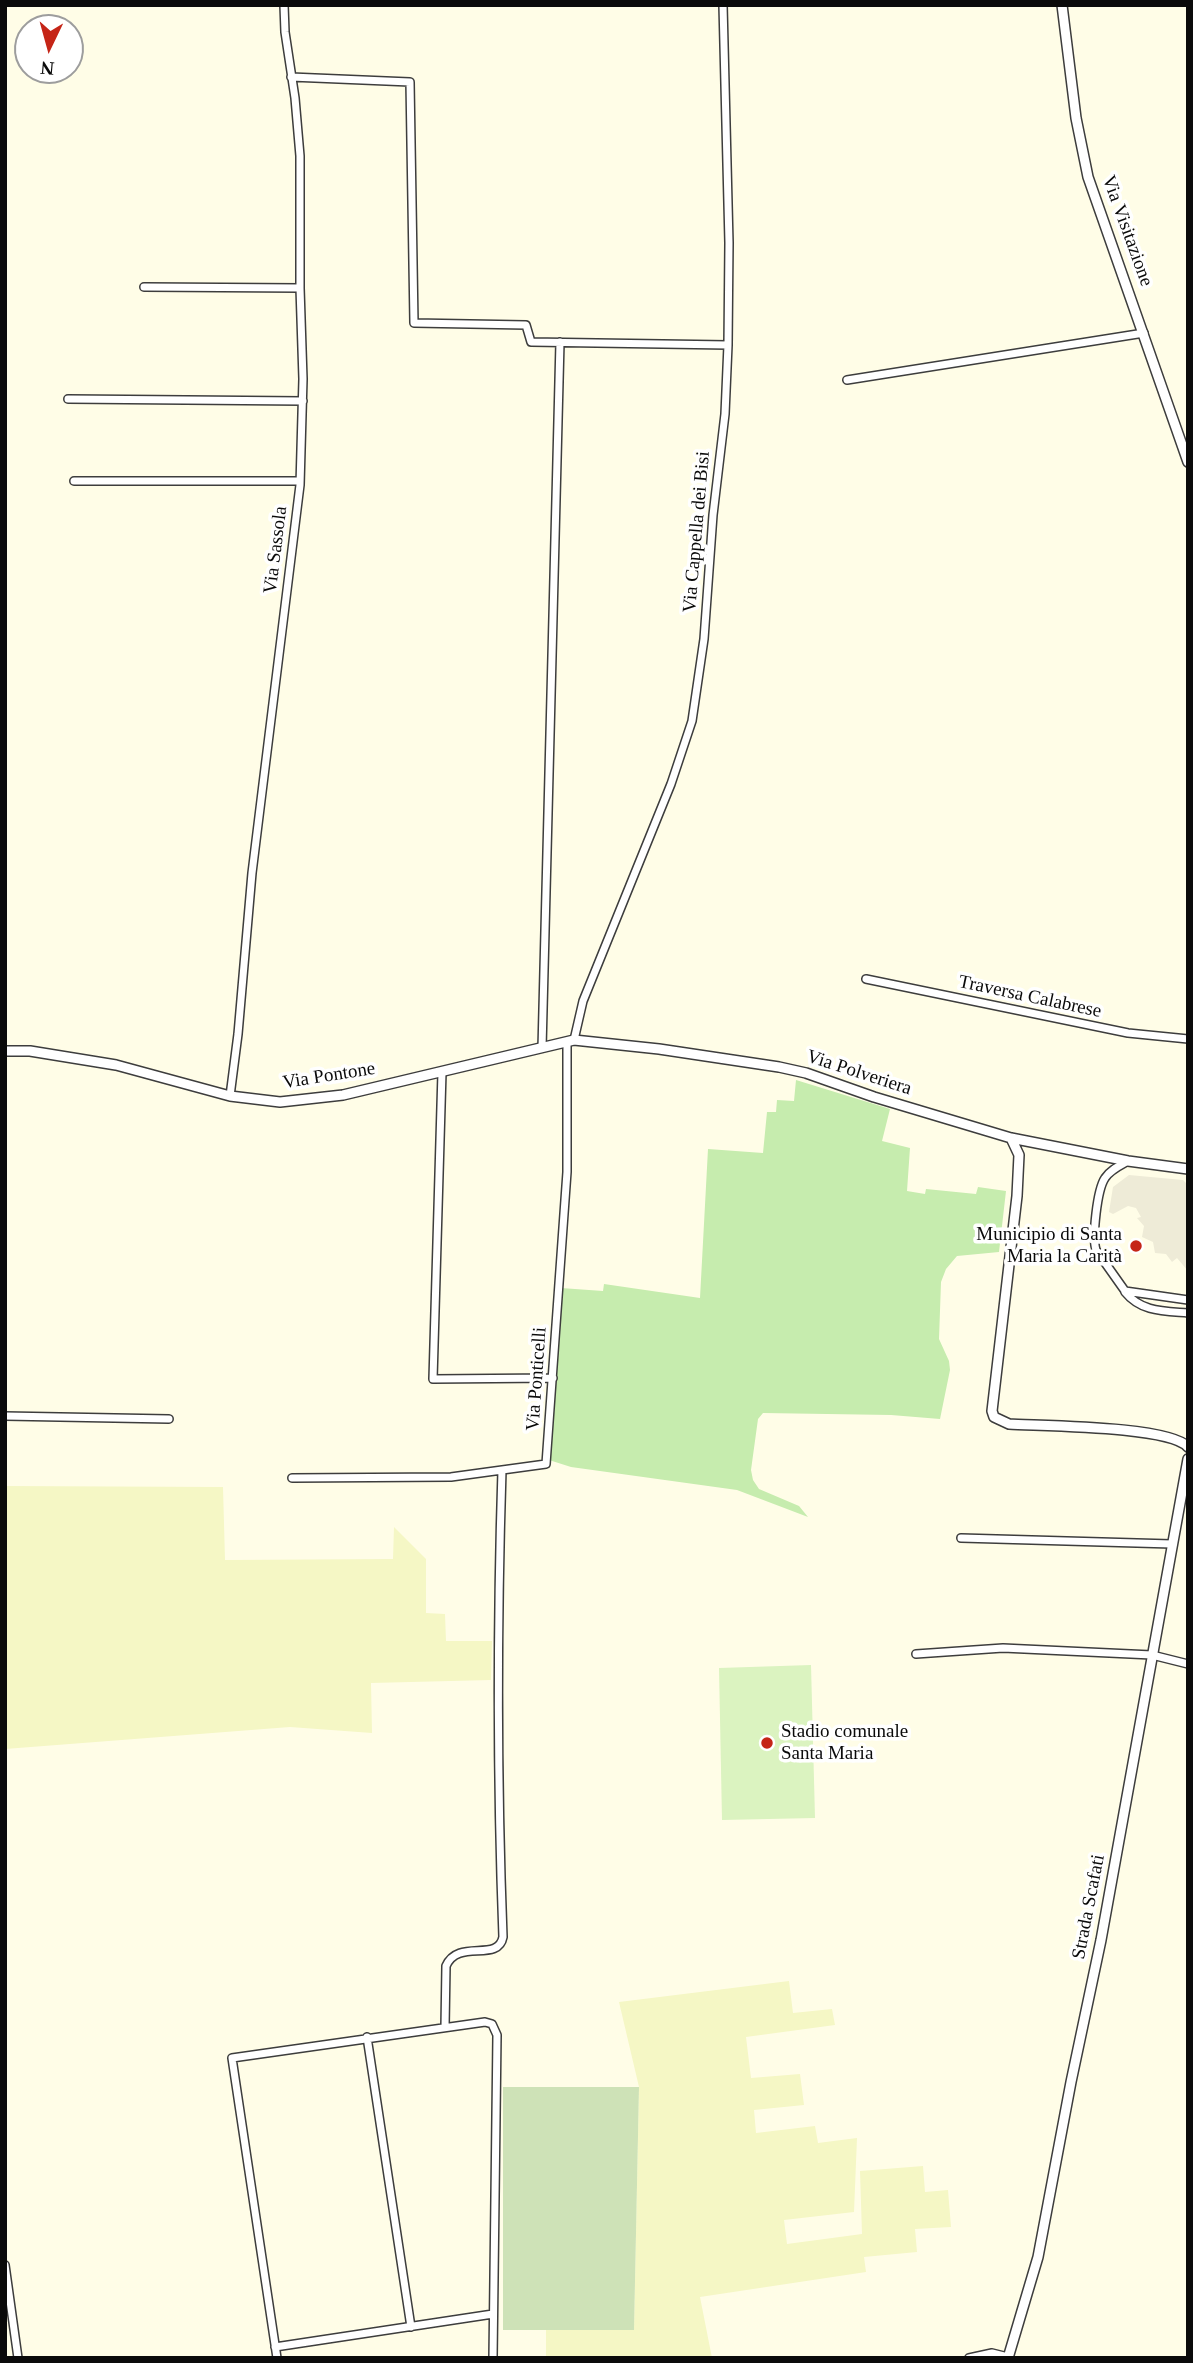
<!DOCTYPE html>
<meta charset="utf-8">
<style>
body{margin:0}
#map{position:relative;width:1193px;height:2363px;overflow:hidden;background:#fffde7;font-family:Georgia,serif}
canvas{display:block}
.frame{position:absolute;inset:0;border:7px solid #0a0a0a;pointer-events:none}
.north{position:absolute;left:14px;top:14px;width:70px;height:70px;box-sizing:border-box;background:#fff;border:2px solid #9d9d9d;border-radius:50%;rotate:185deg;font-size:19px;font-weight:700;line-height:28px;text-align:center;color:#0a0a0a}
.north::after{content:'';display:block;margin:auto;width:24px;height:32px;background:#c52517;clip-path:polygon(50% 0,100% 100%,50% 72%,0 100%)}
</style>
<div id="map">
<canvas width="1193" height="2363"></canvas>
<div class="frame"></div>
<div class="north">N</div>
</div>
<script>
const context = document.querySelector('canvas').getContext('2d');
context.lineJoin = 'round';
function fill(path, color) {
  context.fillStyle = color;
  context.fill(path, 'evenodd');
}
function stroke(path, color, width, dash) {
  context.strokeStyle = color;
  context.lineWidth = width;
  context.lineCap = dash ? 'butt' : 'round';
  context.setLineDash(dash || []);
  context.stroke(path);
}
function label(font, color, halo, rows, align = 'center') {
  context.font = font + ' Georgia,serif';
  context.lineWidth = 7;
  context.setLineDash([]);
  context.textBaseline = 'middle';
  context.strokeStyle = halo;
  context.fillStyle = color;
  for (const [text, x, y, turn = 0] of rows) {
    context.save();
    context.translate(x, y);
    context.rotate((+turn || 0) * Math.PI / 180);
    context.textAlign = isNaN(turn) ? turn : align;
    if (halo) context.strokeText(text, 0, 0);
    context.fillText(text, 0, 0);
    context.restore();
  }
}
const farmland = new Path2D(`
 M5,1486L223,1487L225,1560L393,1559L394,1527L426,1559V1613L445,1614L446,1641H492L491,1680L371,1683L372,1733L290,1727L5,1749Z
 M789,1981L793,2013L832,2009L835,2025L746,2037L751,2078L800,2074L804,2105L754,2110L756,2133L815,2126L818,2143L857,2138L854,2212L784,2220L787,2244L862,2234L860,2171L923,2166L925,2192L948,2190L951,2227L915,2229L917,2252L864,2257L866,2272L700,2297L712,2358H546V2330L634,2329L639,2087L619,2002Z`);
const green = new Path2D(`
 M796,1080L890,1109L882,1141L910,1148L907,1191L925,1194L926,1189L976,1194L978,1187L1006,1191L999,1252L957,1256L946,1269L941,1282L939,1339L949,1361L950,1370L940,1419L891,1415L763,1413L758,1419L751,1470L753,1480L759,1489L799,1506L808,1517L737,1490L571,1467L549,1460L561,1288L603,1291L604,1284L700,1298L708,1149L763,1153L767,1112H776L777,1100L794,1101Z`);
const cemetery = new Path2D(`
 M503,2087H639L634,2330H503Z`);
const pitch = new Path2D(`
 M811,1665L815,1818L722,1820L719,1668Z`);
const plaza = new Path2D(`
 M1129,1175L1183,1180L1188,1185V1271L1177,1258L1172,1262L1166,1254L1155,1253L1153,1242L1142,1237L1144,1226L1137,1218L1141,1217L1136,1208L1128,1206L1113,1214L1109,1212L1113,1187Z`);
const minor = new Path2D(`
 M291,77L410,82L414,323L526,325L531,342L728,345
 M144,287L300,288
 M847,380L1144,333
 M68,399L303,401
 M74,481H300
 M866,979L1128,1033L1188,1039
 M574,1040L583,1001L671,784L692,721L704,639L713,515L725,414L728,345L729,243L723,5
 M542,1048L560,342
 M442,1072L433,1379L553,1378
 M230,1096L238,1034L252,873L300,485L303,379L300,288V156L295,98L285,32L284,5
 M1128,1161C1119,1166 1110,1170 1105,1178C1097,1190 1092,1237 1096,1250L1125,1291L1188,1300
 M1125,1292C1141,1312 1164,1311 1188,1313
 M5,1416L169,1419
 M292,1478L451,1477L546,1464L567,1172V1042
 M961,1538L1172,1544
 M916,1654L1003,1648L1152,1655L1188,1664
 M445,2027L446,1966C458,1938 498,1963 503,1937C497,1781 497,1626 502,1470
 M367,2037L411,2327
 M5,2265L18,2358
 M275,2347L493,2314
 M277,2358L232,2058L485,2022L492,2024L497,2035L493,2358
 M969,2358L992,2353L1008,2357`);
const tertiary = new Path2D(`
 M1062,5L1076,118L1088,177L1188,462
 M5,1051H30L116,1065L230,1096L280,1102L343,1095L574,1040L659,1049L779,1067L806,1073L874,1097L1011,1138L1128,1161L1188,1169
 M1011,1138L1019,1155L1017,1196L992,1411L994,1417L1009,1424C1042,1426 1169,1426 1188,1447
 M1008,2358L1038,2257L1071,2082L1101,1940L1188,1459`);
const markers = [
 [1136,1246,7,"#c52517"],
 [767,1743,7,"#c52517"]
];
const streetNames = [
 ["Via Visitazione",1127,231,70],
 ["Via Cappella dei Bisi",697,532,-85],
 ["Via Sassola",276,550,-83],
 ["Traversa Calabrese",1030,997,12],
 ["Via Polveriera",859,1073,18],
 ["Via Pontone",329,1076,-9],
 ["Via Ponticelli",537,1379,-86],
 ["Strada Scafati",1089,1907,-79]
];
const poiNames = [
 ["Municipio di Santa",1122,1235],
 ["Maria la Carità",1122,1257],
 ["Stadio comunale",781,1732,"left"],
 ["Santa Maria",781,1754,"left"]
];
fill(farmland, '#f5f7c5');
fill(green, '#c6ecae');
fill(cemetery, '#cee2b7');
fill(pitch, '#dbf3c0');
fill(plaza, '#eeebd7');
stroke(minor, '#3d3d3d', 10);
stroke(tertiary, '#3d3d3d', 12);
stroke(minor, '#fff', 7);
stroke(tertiary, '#fff', 9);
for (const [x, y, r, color] of markers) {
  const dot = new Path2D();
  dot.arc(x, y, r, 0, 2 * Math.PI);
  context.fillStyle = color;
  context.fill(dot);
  stroke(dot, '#fff', 2.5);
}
label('19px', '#0a0a0a', '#fff', streetNames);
label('19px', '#0a0a0a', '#fff', poiNames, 'right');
</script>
